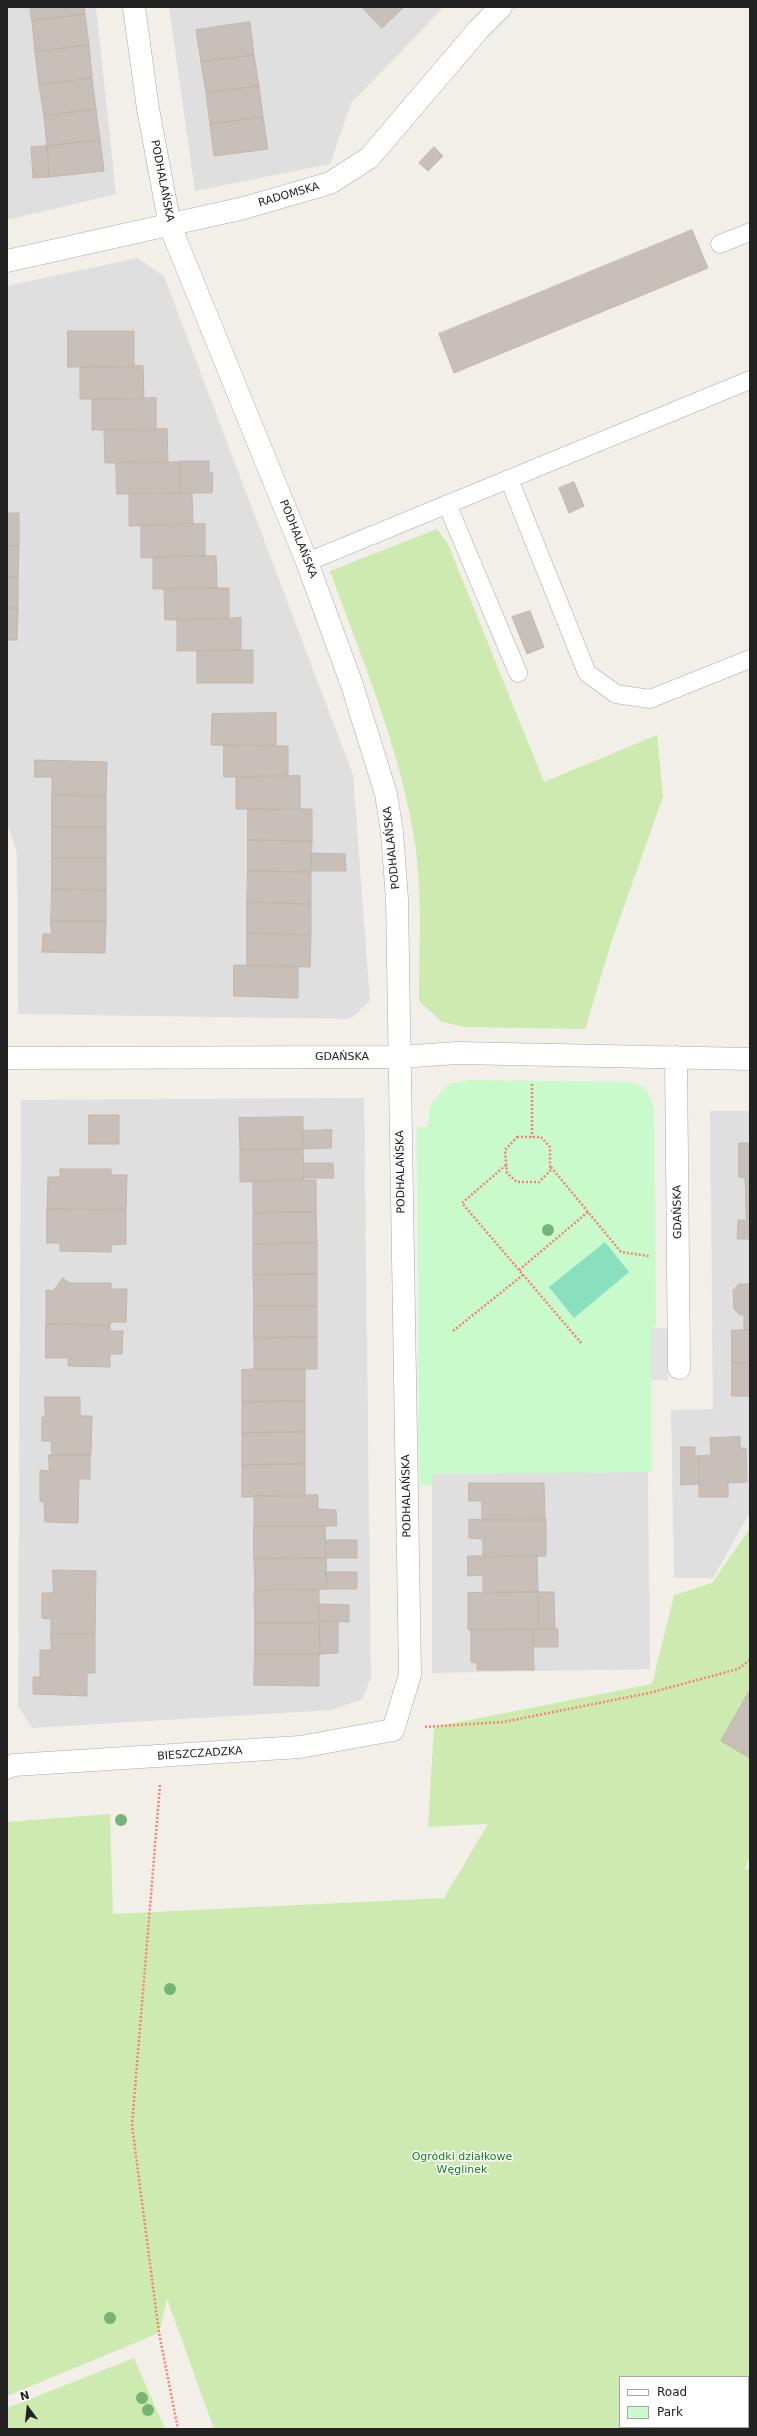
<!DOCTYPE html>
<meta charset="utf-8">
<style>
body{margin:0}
#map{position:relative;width:757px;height:2436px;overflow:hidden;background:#f2efe9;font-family:"DejaVu Sans",sans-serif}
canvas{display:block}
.frame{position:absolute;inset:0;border:8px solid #222;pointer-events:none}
.legend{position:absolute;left:619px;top:2376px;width:130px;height:52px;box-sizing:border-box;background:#fff;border:1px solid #a7a7a7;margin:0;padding:5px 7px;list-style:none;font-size:12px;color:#222}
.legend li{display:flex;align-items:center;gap:8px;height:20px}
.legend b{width:20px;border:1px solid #a7a7a7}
.north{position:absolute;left:8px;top:2388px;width:40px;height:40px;-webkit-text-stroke:3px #fff;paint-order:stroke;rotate:345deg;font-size:11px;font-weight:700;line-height:16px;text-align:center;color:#222}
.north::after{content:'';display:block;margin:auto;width:14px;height:18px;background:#222;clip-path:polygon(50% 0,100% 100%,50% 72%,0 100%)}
</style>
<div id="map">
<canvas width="757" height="2436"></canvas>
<div class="frame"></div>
<ul class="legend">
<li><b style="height:5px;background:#fff"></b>Road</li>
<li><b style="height:11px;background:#c8facc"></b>Park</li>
</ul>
<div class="north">N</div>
</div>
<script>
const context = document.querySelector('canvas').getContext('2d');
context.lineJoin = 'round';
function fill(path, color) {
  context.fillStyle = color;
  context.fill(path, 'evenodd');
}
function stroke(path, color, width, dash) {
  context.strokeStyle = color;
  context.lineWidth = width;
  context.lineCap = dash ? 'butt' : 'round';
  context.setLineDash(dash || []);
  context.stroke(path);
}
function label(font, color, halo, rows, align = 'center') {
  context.font = font + ' "DejaVu Sans",sans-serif';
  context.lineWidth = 3;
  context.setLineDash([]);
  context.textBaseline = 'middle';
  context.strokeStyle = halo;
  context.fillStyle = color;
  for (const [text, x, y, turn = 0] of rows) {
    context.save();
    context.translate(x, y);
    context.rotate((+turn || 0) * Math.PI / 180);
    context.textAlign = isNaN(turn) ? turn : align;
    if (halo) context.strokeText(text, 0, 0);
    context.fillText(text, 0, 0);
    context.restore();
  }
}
const residential = new Path2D(`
 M7,7H96L116,194L7,220Z
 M169,7H444L351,103L330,164L195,191Z
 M137,258L164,276L353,775L370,1001L350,1019L18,1014L17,853L7,822V286Z
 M364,1098L371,1678L362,1699L333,1710L32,1728L18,1706L21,1100Z
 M710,1111H750V1512L713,1578H674L671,1410L713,1409Z
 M648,1471L650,1669L432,1673V1474Z`);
const grass = new Path2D(`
 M437,529L448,544L544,782L657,735L663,797L611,943L585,1029L464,1027L442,1022L419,1001C419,945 423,886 413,831C397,741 361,657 330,571Z
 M750,1528V1855L745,1869L750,1870V2429H214L167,2299L159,2333L7,2396V1822L110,1814L113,1914L444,1898L488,1824L428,1827L434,1727L652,1684L674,1595L712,1583ZM620,2377H748V2427H620Z
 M134,2358L165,2429H7V2408Z`);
const park = new Path2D(`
 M471,1080L630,1082C646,1085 651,1095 654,1110L656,1327L651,1328L652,1472L432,1474V1485H419L417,1127H428L431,1104L448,1084Z`);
const pitch = new Path2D(`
 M605,1242L629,1272L574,1318L549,1287Z`);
const parking = new Path2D(`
 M651,1328H669L668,1381L651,1380Z`);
const building = new Path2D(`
 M30,7H84L85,14L32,21Z
 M362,7H404L382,28Z
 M85,14L89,45L35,52L32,21Z
 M250,22L254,55L201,62L196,30Z
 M89,45L92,78L39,85L35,52Z
 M254,55L259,86L206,93L201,62Z
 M92,78L96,109L44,116L39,85Z
 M259,86L263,117L210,124L206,93Z
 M96,109L100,140L47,146L44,116Z
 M263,117L268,149L214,156L210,124Z
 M100,140L104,171L49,177L47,146Z
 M47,146L49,177L33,178L31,147Z
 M434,147L443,156L428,171L419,163Z
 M692,230L708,268L454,373L439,334Z
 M68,331H134V367H68Z
 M143,366L144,399H80V367Z
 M156,398V430H92V399Z
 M167,429L168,462L105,463L104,430Z
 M180,461H209V473H213L212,493H180Z
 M116,462H180V493L117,494Z
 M574,482L584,506L569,513L559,488Z
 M180,493H192L193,525L129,526V494Z
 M7,513H19V546H7Z
 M205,524V556L141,558V525Z
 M7,546H19L18,577H7Z
 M205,556H216L217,588L153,589V557Z
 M7,577H18V608H7Z
 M217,588H229V619L165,620L164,589Z
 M7,608H18L17,640H7Z
 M530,611L544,647L527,654L512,617Z
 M241,618V650L177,651V620Z
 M241,650H253V683H197V651Z
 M276,713V746L211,745L212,714Z
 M224,745L288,746V777H224Z
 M35,760L107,762L106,796L52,795V777H35Z
 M300,776V810L236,809V777Z
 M52,795L106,796V827H52Z
 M248,809H312V841L248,840Z
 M52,827H106V858H52Z
 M248,840L312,841L311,872L248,871Z
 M311,853L345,854L346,871H311Z
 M52,858H106V890L52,889Z
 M248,871L311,872V904L247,902Z
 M52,889L106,890V921H51Z
 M247,902L311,904V935L247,933Z
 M51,921H106L105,953L42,952L43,934H51Z
 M247,933L311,935L310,967L247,965Z
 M234,965L298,967V998L234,996Z
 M89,1115H119V1144H89Z
 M303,1117V1149L240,1150L239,1118Z
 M332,1130L331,1148L303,1149V1131Z
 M739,1143H750V1195H746L745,1178L739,1177Z
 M303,1149L304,1180L240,1182V1150Z
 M304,1163H333L334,1178H304Z
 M60,1169H111V1175H127L126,1210L47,1209L48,1177H60Z
 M304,1180H316V1212L253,1213V1181Z
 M746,1195H750V1239H737L738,1220H746Z
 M47,1209L126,1210V1244L111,1245V1252L60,1251V1243H47Z
 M316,1212L317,1243L253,1244V1213Z
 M317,1243V1274L253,1275V1244Z
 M317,1274V1306H254L253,1275Z
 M63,1278L69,1283H111V1289H127L126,1322H111L110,1325L46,1324V1290L53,1291Z
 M739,1284H750V1330H744V1315H740L734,1309L733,1291Z
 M254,1306H317V1337L254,1338Z
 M46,1324L110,1325V1331H123L122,1354H110V1367L68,1366V1358H46Z
 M732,1330H750V1363H732Z
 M317,1337V1369H254V1338Z
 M732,1363H750V1396H732Z
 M254,1369H305V1401L242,1402V1370Z
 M45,1397H80V1416H92L91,1455H52L51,1441H42V1417H45Z
 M305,1401V1432L242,1433V1402Z
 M305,1432V1464L242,1465V1433Z
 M740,1437V1448H746L747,1482L728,1483V1497H699V1456L711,1455L710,1438Z
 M681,1447H695V1456H699V1484L681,1485Z
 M49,1455H90V1479H79L78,1523L45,1522L44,1502L40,1501V1470L49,1471Z
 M305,1464V1496L242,1497V1465Z
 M469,1483H544L545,1520H482V1501H469Z
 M318,1495V1509L336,1510L337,1526H254V1496Z
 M546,1519V1556L483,1557V1539L469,1538V1520Z
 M254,1526H325L326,1558L254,1559Z
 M326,1540H357V1558H326Z
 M468,1556H537L538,1592L483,1593V1575L468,1576Z
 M326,1558L327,1589L255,1590L254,1559Z
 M53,1570L96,1571L95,1634H51V1619L42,1618V1593H53Z
 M326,1572H357V1589H327Z
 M319,1590V1623H255L254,1591Z
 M538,1592H554L555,1629H539Z
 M538,1592L539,1629L468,1630V1593Z
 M319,1604L349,1605V1622L319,1621Z
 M319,1621H338V1653L320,1654Z
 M255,1623H319L320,1654H255Z
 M533,1629H558V1647H534Z
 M533,1629L534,1670H477V1663L471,1662V1630Z
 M51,1634H95V1673H87V1696L33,1694V1677H40V1650H51Z
 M255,1654H319V1686L254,1685Z
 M750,1690V1758L721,1741Z`);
const path = new Path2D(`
 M532,1084V1137
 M517,1137H541L550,1147V1171L539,1182H517L507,1173L505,1150Z
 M506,1165L462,1203L582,1344
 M551,1167L621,1252L649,1256
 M519,1270L589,1211
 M453,1331L523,1275
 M425,1727L503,1722L649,1693L738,1669L750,1660
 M160,1785L132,2125L159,2333L178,2429`);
const service = new Path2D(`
 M720,244L750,232
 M509,479L587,673L616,694L650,699L750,659
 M447,504L518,673
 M307,562L750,380`);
const minor = new Path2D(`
 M7,261L244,208L330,183L369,158L479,29L501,7
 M676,1057L679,1368
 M7,1058L399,1057L457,1053L750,1059
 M7,1768L14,1765L300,1747L393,1730L410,1675L397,899L392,832L386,794L352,685L307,562L170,226L148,109L134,7`);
const trees = [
 [548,1230],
 [121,1820],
 [170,1989],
 [110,2318],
 [142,2398],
 [148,2410]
];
const streetNames = [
 ["PODHALAŃSKA",162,181,79],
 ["RADOMSKA",289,195,-16],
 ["PODHALAŃSKA",298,539,68],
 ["PODHALAŃSKA",392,848,-96],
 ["GDAŃSKA",342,1057],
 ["PODHALAŃSKA",401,1172,-91],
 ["GDAŃSKA",678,1212,-91],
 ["PODHALAŃSKA",407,1496,-91],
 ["BIESZCZADZKA",200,1754,-4]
];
const parkNames = [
 ["Ogródki działkowe",462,2157],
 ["Węglinek",462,2170]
];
fill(residential, '#e0dfdf');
fill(grass, '#cdebb0');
fill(park, '#c8facc');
fill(pitch, '#88e0be');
fill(parking, '#e2e2e2');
fill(building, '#c7bfb8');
stroke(building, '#c4b6ab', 1);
stroke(service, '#a9a9a9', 19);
stroke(minor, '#a9a9a9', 23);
stroke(path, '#fa8072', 2.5, [2, 2]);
stroke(service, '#fff', 18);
stroke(minor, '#fff', 22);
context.fillStyle = '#74b475';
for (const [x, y] of trees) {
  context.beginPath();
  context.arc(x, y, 6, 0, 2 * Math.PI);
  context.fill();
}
label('11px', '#222', '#fff', streetNames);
label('11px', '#0c8416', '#fff', parkNames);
</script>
